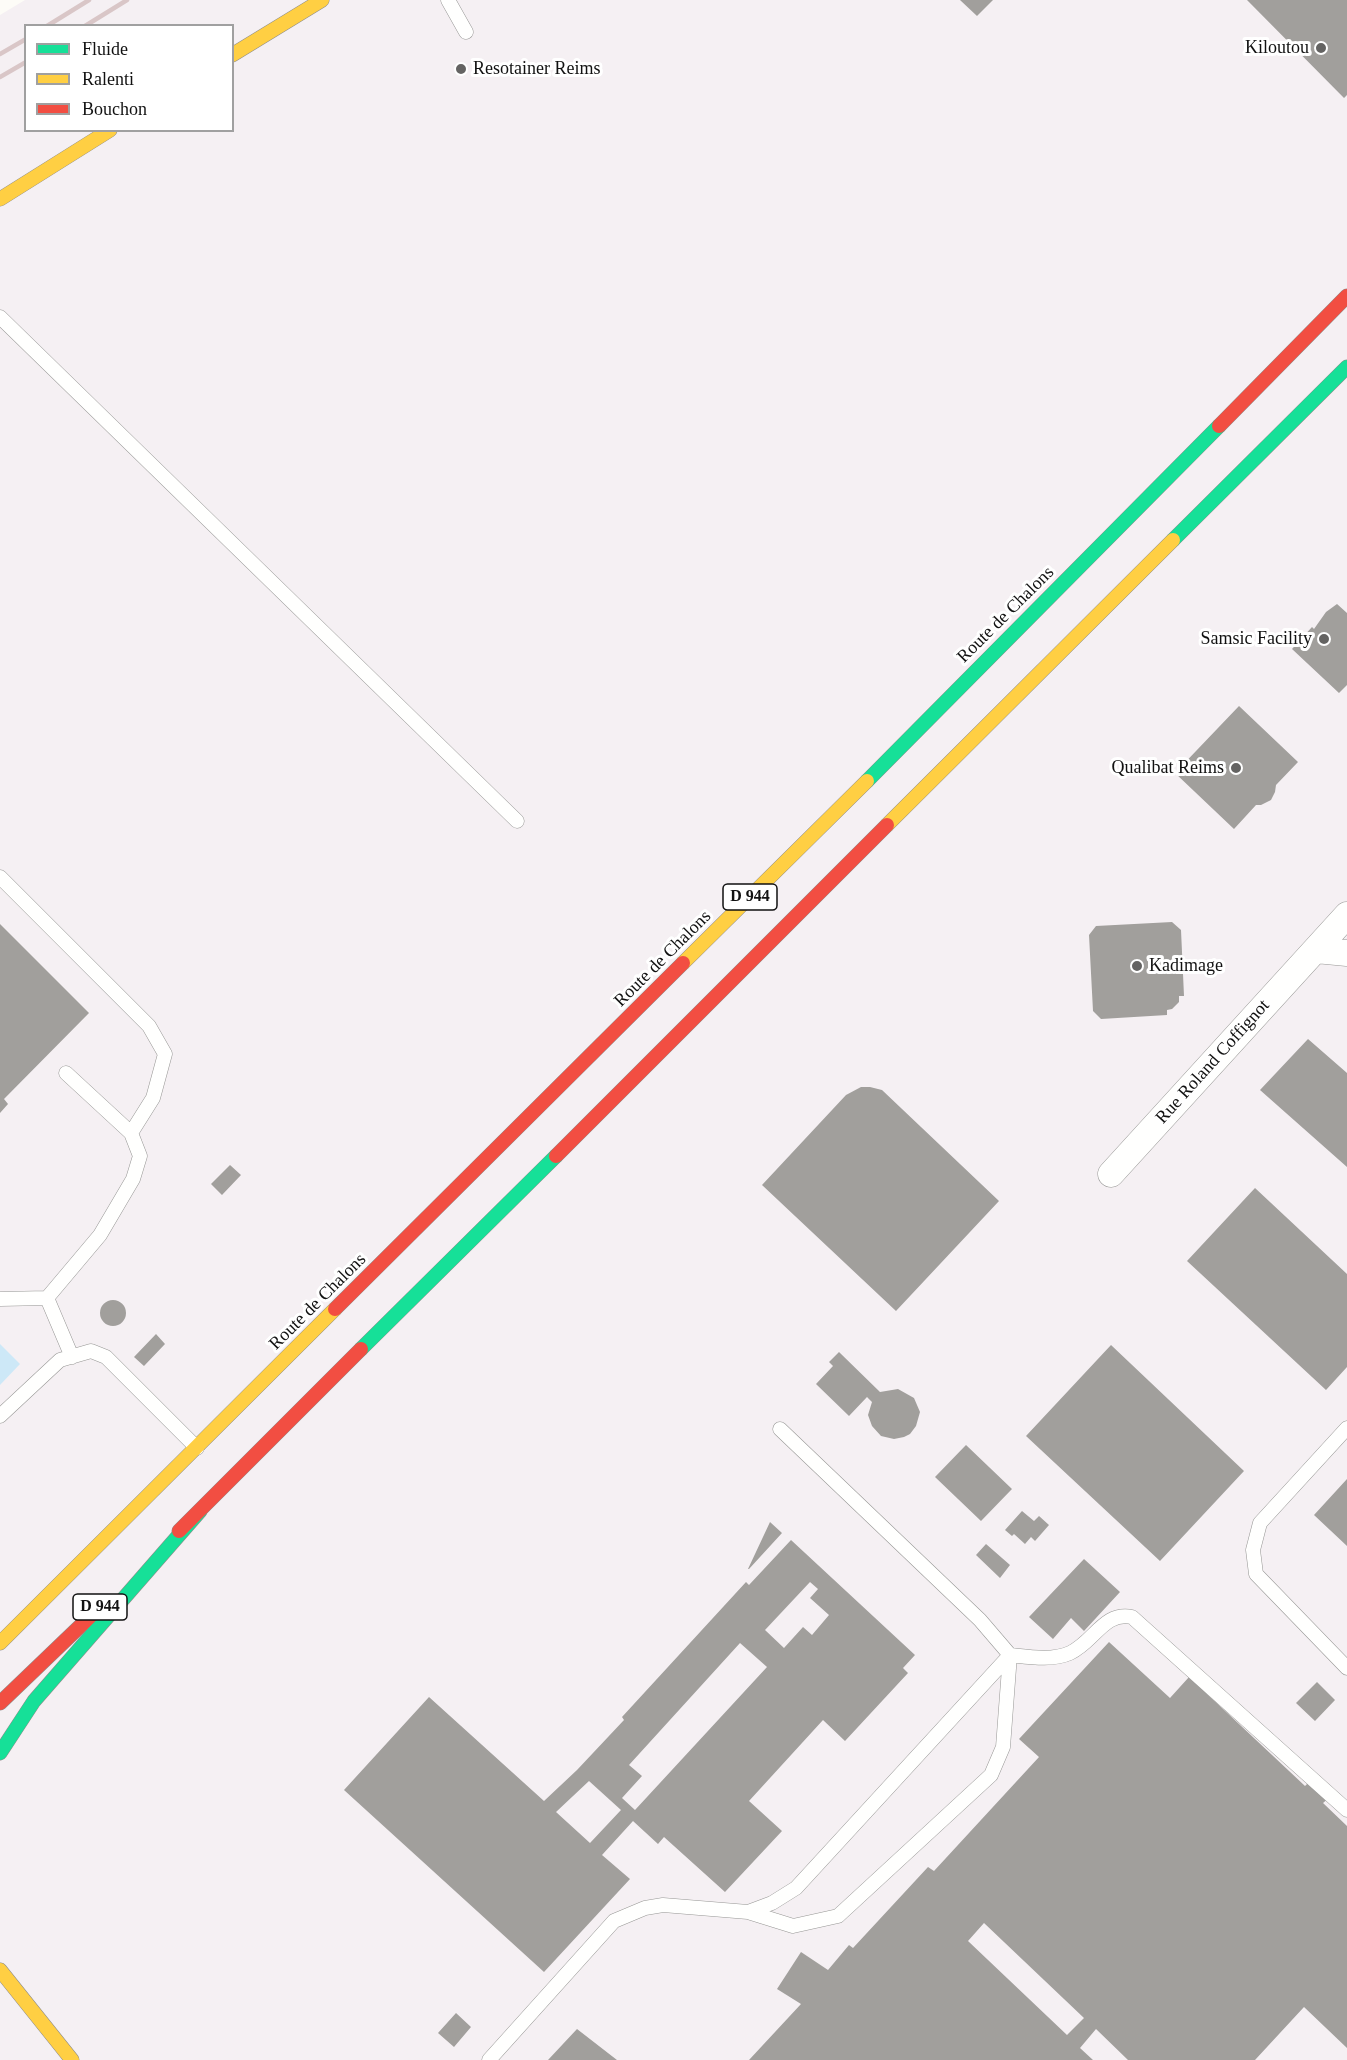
<!DOCTYPE html>
<style>
body{margin:0}
#map{position:relative;width:1347px;height:2060px;overflow:hidden;background:#fdfcf7;font-family:"Times New Roman",serif}
canvas{display:block}
.legend{position:absolute;left:24px;top:24px;width:210px;height:108px;box-sizing:border-box;background:#fff;border:2px solid #a0a0a0;margin:0;padding:8px 10px;list-style:none;font-size:18px;color:#111}
.legend li{display:flex;align-items:center;gap:12px;height:30px}
.legend b{width:30px;border:2px solid #a0a0a0}
</style>
<div id="map">
<canvas width="1347" height="2060"></canvas>
<ul class="legend">
<li><b style="height:8px;background:#16e098"></b>Fluide</li>
<li><b style="height:8px;background:#ffcf43"></b>Ralenti</li>
<li><b style="height:8px;background:#f24e42"></b>Bouchon</li>
</ul>
</div>
<script>
const context = document.querySelector('canvas').getContext('2d');
context.lineJoin = 'round';
function fill(path, color) {
  context.fillStyle = color;
  context.fill(path, 'evenodd');
}
function stroke(path, color, width, dash) {
  context.strokeStyle = color;
  context.lineWidth = width;
  context.lineCap = dash ? 'butt' : 'round';
  context.setLineDash(dash || []);
  context.stroke(path);
}
function label(font, color, halo, rows, align = 'center') {
  context.font = font + ' "Times New Roman",serif';
  context.lineWidth = 6;
  context.setLineDash([]);
  context.textBaseline = 'middle';
  context.strokeStyle = halo;
  context.fillStyle = color;
  for (const [text, x, y, turn = 0] of rows) {
    context.save();
    context.translate(x, y);
    context.rotate((+turn || 0) * Math.PI / 180);
    context.textAlign = isNaN(turn) ? turn : align;
    if (halo) context.strokeText(text, 0, 0);
    context.fillText(text, 0, 0);
    context.restore();
  }
}
const industrial = new Path2D(`
 M25,0H1347V2060H0V15ZM26,26H232V130H26Z`);
const water = new Path2D(`
 M0,1344L20,1364L0,1385Z`);
const building = new Path2D(`
 M960,0H993L977,16Z
 M1247,0H1347V95L1344,98Z
 M1337,604L1347,613V685L1339,693L1292,649L1312,627L1314,629L1326,612Z
 M1239,706L1298,762L1276,785L1275,792L1271,800L1261,805H1256L1234,829L1175,773Z
 M1172,922L1181,930L1184,996H1179V1002L1172,1009L1167,1010V1015L1101,1019L1093,1011L1089,935L1096,926Z
 M0,924L89,1013L4,1099L8,1104L0,1113Z
 M1308,1039L1347,1073V1167L1260,1090Z
 M861,1087H870L882,1090L999,1201L896,1311L762,1185L846,1095Z
 M230,1165L241,1175L222,1195L211,1184Z
 M1255,1188L1347,1274V1367L1326,1390L1187,1261Z
 M100 1313a13 13 0 1 1 26 0a13 13 0 1 1-26 0Z
 M156,1334L165,1344L144,1366L134,1357Z
 M1111,1345L1244,1471L1160,1561L1026,1436Z
 M839,1352L880,1392L898,1389L914,1398L920,1412L916,1426L910,1434L904,1437L894,1439L881,1436L872,1426L868,1415L872,1402L867,1397L849,1416L816,1384L833,1366L829,1362Z
 M966,1445L1012,1489L981,1521L935,1477Z
 M1347,1479V1546L1314,1515Z
 M1022,1511L1034,1521L1039,1516L1049,1525L1035,1541L1031,1537L1025,1544L1014,1534L1012,1536L1005,1530Z
 M770,1522L782,1533L749,1569H748Z
 M791,1540L915,1655L903,1668L908,1673L845,1741L823,1720L749,1801L782,1831L725,1892L664,1837L658,1844L633,1821L602,1855L630,1879L544,1972L344,1790L429,1697L544,1801L577,1770L624,1720L622,1717L746,1582L749,1585ZM810,1582L818,1589L810,1598L829,1615L812,1635L803,1627L784,1648L765,1630ZM740,1643L767,1667L635,1810L622,1798L642,1776L629,1765ZM589,1781L621,1810L590,1843L556,1812Z
 M986,1544L1010,1565L1000,1578L976,1555Z
 M1084,1559L1120,1592L1084,1631L1071,1618L1053,1639L1029,1617Z
 M1109,1642L1170,1698L1189,1677L1305,1786L1311,1780L1330,1797L1323,1803L1347,1826V2048L1304,2007L1255,2060H1128L1096,2029L1080,2048L1093,2060H749L801,2004L777,1989L801,1952L828,1970L849,1945L853,1948L928,1867L934,1871L1039,1757L1019,1739ZM984,1923L1084,2018L1067,2035L968,1941Z
 M1317,1682L1335,1700L1315,1721L1296,1703Z
 M456,2013L471,2027L454,2047L438,2033Z
 M577,2029L617,2060H548Z`);
const lane = new Path2D(`
 M448,0L466,32
 M0,317L517,821
 M0,877L149,1026L165,1054L153,1098L131,1133
 M47,1298L100,1235L133,1179L140,1156L131,1133L66,1073
 M0,1299L47,1298L72,1357
 M0,1416L60,1360L91,1351L106,1357L197,1448
 M1347,1428L1260,1523L1253,1550L1256,1574L1347,1668
 M748,1912L793,1926L838,1916L991,1775L1003,1747L1010,1655C1029,1657 1052,1661 1070,1653C1094,1642 1104,1611 1132,1617L1347,1810
 M489,2060L614,1921L645,1908L663,1905L748,1912L772,1903L796,1888L1010,1655L980,1620L780,1429`);
const street = new Path2D(`
 M1316,950L1347,953
 M1111,1174L1347,915`);
const fast = new Path2D(`
 M1173,540L1347,367
 M867,781L1219,426
 M361,1349L556,1156
 M0,1753L34,1701L200,1511`);
const slow = new Path2D(`
 M232,55L322,0
 M0,199L110,130
 M887,825L1173,540
 M683,963L867,781
 M0,1643L335,1309
 M0,1970L72,2060`);
const jam = new Path2D(`
 M1219,426L1347,296
 M556,1156L887,825
 M335,1309L683,963
 M179,1531L361,1349
 M0,1703L98,1609`);
const rail = new Path2D(`
 M47,26L89,0
 M85,26L127,0
 M0,54L26,39
 M0,77L26,62`);
const markers = [
 [1321,48,6,"#646362"],
 [461,69,6,"#646362"],
 [1324,639,6,"#646362"],
 [1236,768,6,"#646362"],
 [1137,966,6,"#646362"]
];
const shields = [
 [750,897,54],
 [100,1607,54]
];
const shieldNames = [
 ["D 944",750,897],
 ["D 944",100,1607]
];
const poiNames = [
 ["Kiloutou",1309,48],
 ["Resotainer Reims",473,69,"left"],
 ["Samsic Facility",1312,639],
 ["Qualibat Reims",1224,768],
 ["Kadimage",1149,966,"left"]
];
const streetNames = [
 ["Route de Chalons",1006,615,-45],
 ["Route de Chalons",663,959,-45],
 ["Rue Roland Coffignot",1213,1062,-48],
 ["Route de Chalons",318,1302,-45]
];
fill(industrial, '#f5f0f3');
fill(water, '#cde8f7');
fill(building, '#a19f9c');
stroke(lane, '#979795', 15);
stroke(street, '#979795', 27);
stroke(fast, '#8e8d8b', 15);
stroke(slow, '#8e8d8b', 15);
stroke(jam, '#8e8d8b', 15);
stroke(lane, '#fffffe', 14);
stroke(street, '#fffffe', 26);
stroke(fast, '#16e098', 14);
stroke(slow, '#ffcf43', 14);
stroke(jam, '#f24e42', 14);
stroke(rail, '#d9c6c7', 4.5);
for (const [x, y, r, color] of markers) {
  const dot = new Path2D();
  dot.arc(x, y, r, 0, 2 * Math.PI);
  context.fillStyle = color;
  context.fill(dot);
  stroke(dot, '#fff', 2);
}
for (const [x, y, w] of shields) {
  const box = new Path2D();
  box.roundRect(x - w / 2, y - 13, w, 26, 4.5);
  context.fillStyle = '#fff';
  context.fill(box);
  stroke(box, '#111', 1.5);
}
label('bold 16px', '#111', null, shieldNames);
label('18px', '#111', '#fff', poiNames, 'right');
label('18px', '#111', '#fff', streetNames);
</script>
